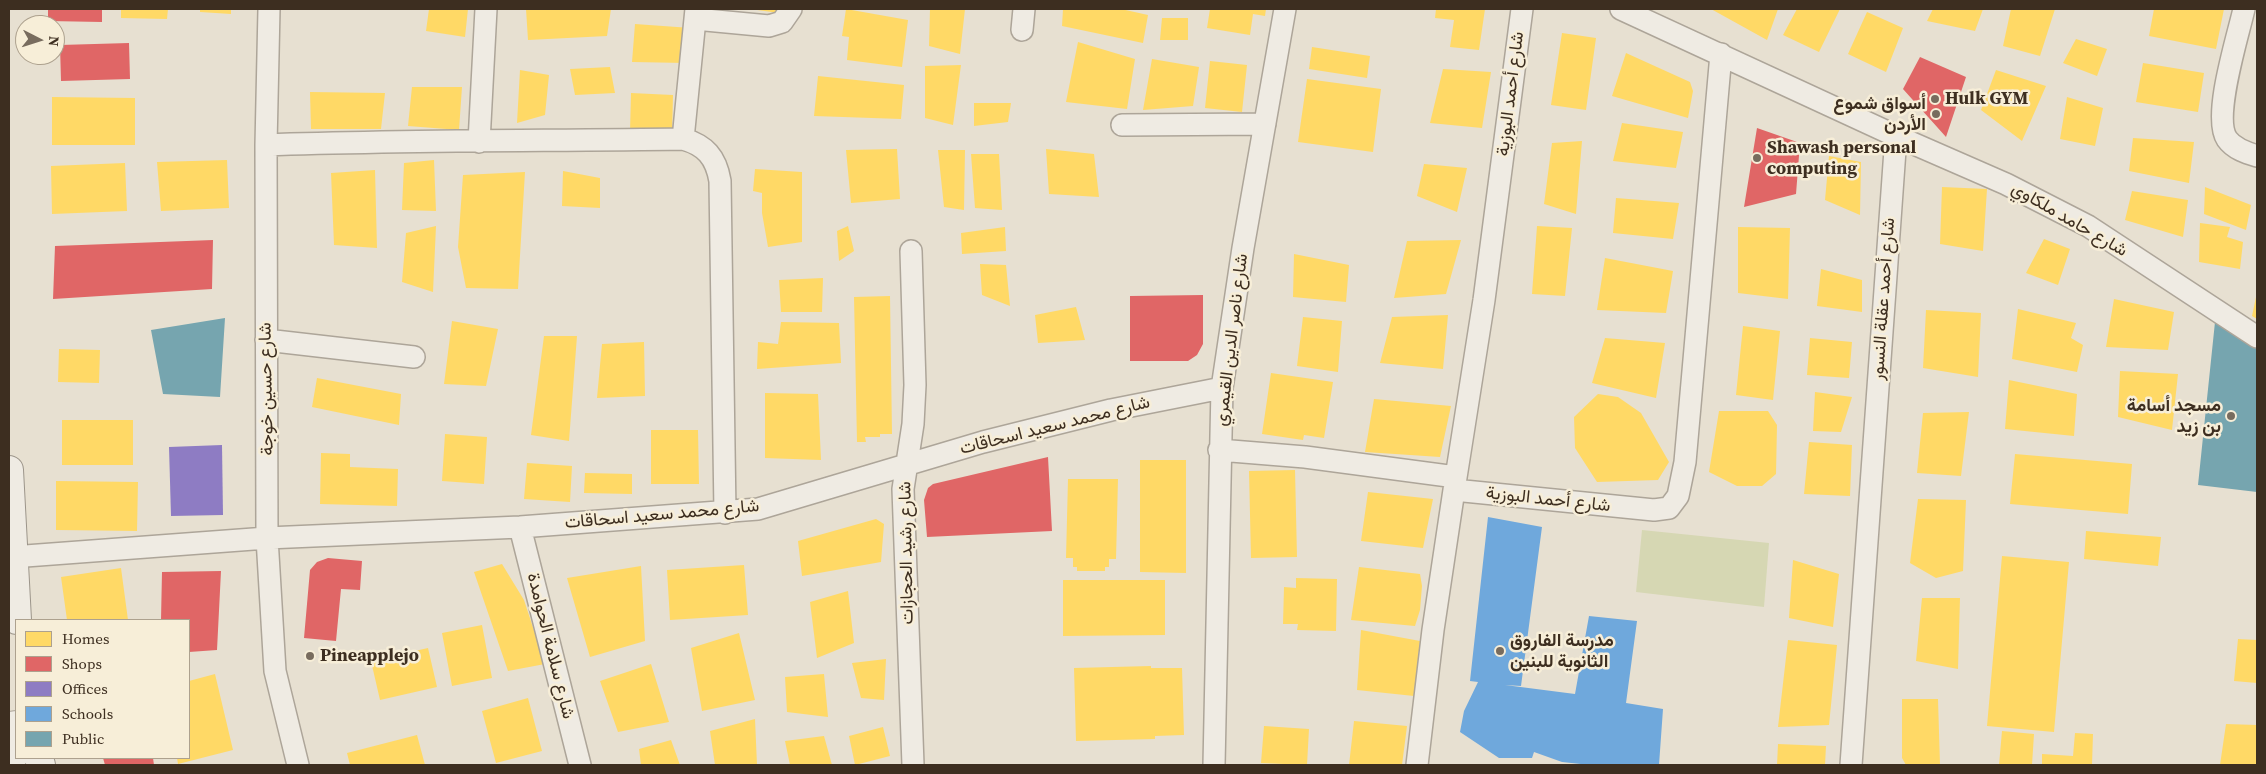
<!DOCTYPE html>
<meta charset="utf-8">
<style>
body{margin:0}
#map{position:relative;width:2266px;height:774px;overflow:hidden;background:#e7e0d1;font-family:"Source Serif 4",serif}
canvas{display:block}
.frame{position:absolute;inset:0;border:10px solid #3d2e20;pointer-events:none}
.legend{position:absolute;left:15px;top:619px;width:175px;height:140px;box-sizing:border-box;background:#f7eed8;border:1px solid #ada18e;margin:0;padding:6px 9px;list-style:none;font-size:15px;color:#3d2e20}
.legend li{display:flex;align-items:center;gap:10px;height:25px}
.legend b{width:25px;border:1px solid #ada18e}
.north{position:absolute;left:15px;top:15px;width:50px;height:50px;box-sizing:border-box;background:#f7eed8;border:1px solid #ada18e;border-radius:50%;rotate:95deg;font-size:14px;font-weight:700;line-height:20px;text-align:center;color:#3d2e20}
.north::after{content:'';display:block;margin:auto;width:18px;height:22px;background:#786c5e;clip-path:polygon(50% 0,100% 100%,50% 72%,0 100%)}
</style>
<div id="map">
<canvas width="2266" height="774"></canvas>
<div class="frame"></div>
<ul class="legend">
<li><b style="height:14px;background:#ffd966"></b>Homes</li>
<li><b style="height:14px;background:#e06666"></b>Shops</li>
<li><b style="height:14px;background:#8e7cc3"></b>Offices</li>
<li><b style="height:14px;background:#6fa8dc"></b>Schools</li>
<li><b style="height:14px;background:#76a5af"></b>Public</li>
</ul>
<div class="north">N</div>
</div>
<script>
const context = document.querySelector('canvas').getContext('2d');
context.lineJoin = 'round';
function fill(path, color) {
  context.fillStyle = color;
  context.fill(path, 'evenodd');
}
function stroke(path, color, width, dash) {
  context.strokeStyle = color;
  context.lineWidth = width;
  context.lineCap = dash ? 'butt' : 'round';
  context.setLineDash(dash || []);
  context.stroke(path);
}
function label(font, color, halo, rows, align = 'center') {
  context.font = font + ' "Source Serif 4",Vazirmatn,serif';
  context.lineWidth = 5;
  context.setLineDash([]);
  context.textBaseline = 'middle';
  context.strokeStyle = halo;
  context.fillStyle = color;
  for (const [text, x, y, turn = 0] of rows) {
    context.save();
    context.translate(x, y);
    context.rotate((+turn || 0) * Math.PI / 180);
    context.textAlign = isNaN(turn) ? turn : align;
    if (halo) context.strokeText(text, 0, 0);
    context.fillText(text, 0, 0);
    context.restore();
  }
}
const green = new Path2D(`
 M1642,530L1769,543L1764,607L1636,592Z`);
const homes = new Path2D(`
 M121,9H168L167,19L121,18Z
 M200,9H231V14L200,12Z
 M429,9H468L465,37L426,31Z
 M526,9H611L607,36L528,40Z
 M750,9H779V13Z
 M846,9L908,20L902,67L847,60L849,37L842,36Z
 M930,9H965L960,54L929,46Z
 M1063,9H1121L1148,15L1143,43L1062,26Z
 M1210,9H1266L1265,16L1253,14L1250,35L1207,28Z
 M1436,9H1485L1479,50L1450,47L1454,20L1435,18Z
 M1711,9H1778L1767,40Z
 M1797,9H1840L1819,52L1783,35Z
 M1933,9H1983L1975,31L1927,21Z
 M2011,9H2055L2040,56L2003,46Z
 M2154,9H2224L2216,49L2149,36Z
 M1867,12L1903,28L1886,72L1848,54Z
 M1162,18H1188V40H1160Z
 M635,24L691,28L686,63L632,62Z
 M1562,33L1596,38L1586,110L1551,105Z
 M2076,39L2107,49L2097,76L2063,63Z
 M1078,42L1135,59L1127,109L1066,102Z
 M1312,47L1370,56L1367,78L1309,69Z
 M1626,53L1690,82L1693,91L1688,118L1612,96Z
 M1152,59L1199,67L1193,106L1143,110Z
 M1210,61L1247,65L1242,112L1205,108Z
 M2143,63L2204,73L2198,112L2136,102Z
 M961,65L953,125L925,118V66Z
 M610,67L615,93L575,95L570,69Z
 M1443,69L1491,72L1482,128L1430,123Z
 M520,70L549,75L545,115L517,123Z
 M1996,70L2046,86L2022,141L1981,110Z
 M818,76L904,85L901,119L814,116Z
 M1307,79L1381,89L1373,152L1298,142Z
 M412,87H462L459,130L408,126Z
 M310,92L385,93L381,129H311Z
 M631,93L673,95L672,134L630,132Z
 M52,97L135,98V145H52Z
 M2067,97L2103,108L2095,146L2060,139Z
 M974,103H1011L1008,122L974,126Z
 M1622,123L1683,132L1676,168L1613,161Z
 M2133,138L2194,142L2189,183L2129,171Z
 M1582,141L1576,214L1544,204L1552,143Z
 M897,149L900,199L851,203L846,150Z
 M1046,149L1094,154L1099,197L1049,194Z
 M938,150H965L964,210L944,207Z
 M971,154H999L1002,210L975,208Z
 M1829,156L1861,162L1860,215L1825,200Z
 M227,160L229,208L161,211L157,162Z
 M434,160L436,211L402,210L404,163Z
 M125,163L127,211L52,214L51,166Z
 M1424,164L1467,168L1457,212L1417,196Z
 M755,169L802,172V242L768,247L762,213V193L753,191Z
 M375,170L377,248L334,245L331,173Z
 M563,171L600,178V208L562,206Z
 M525,172L518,289L466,288L458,247L463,175Z
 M1942,187L1987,189L1983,251L1940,244Z
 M2205,187L2251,205L2246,230L2204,214Z
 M2132,191L2188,200L2183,237L2125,220Z
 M1616,198L1679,203L1673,239L1613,233Z
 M2200,223L2230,227L2227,237L2243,242L2240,269L2199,262Z
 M436,226L433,292L402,282L406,233Z
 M848,226L854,251L839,261L837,231Z
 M1537,226L1572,228L1565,296L1532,294Z
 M1005,227L1006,251L962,254L961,233Z
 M1738,227L1790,228L1788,299L1738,293Z
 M2044,239L2070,249L2058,285L2026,273Z
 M1461,240L1446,294L1394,298L1407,241Z
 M1294,254L1349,265L1346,302L1293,297Z
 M1605,258L1673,271L1666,313L1597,310Z
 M980,264L1006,265L1010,306L982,295Z
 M1821,269L1862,280V312L1817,306Z
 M823,278L822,312H781L779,280Z
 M890,296L892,434H880V437H865L866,442H857L854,297Z
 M2256,297H2257V319L2252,316Z
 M2114,299L2174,312L2168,350L2106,347Z
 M1076,307L1085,340L1038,343L1035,315Z
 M2018,309L2076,323L2071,338L2083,345L2077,372L2012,359Z
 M1926,310L1981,313L1978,377L1923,368Z
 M1448,315L1443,369L1380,363L1392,317Z
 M1303,317L1342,321L1338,372L1297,366Z
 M452,321L498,329L486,386L444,384Z
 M781,322L839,323L841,363L757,369L758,342L778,344Z
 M1743,326L1780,331L1773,400L1736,395Z
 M544,336H577L569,441L531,435Z
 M1605,338L1665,343L1656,398L1592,383Z
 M1810,338L1852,342L1849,378L1807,375Z
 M644,342L645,396L597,398L602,344Z
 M59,349L100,350L99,383L58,382Z
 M2120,371L2178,374L2172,430L2118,417Z
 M1271,373L1333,382L1324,438L1304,435L1303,440L1262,434Z
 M317,378L401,394L399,425L312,407Z
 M2009,380L2077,394L2074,436L2005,429Z
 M1815,392L1852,397L1841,432L1813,431Z
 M765,393L818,394L821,460L765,458Z
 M1598,394L1618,397L1641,413L1669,462L1658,480L1597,482L1575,448L1574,417Z
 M1374,399L1451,406L1440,457L1365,452Z
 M1719,411H1768L1777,425L1776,474L1762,486H1737L1709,472Z
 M1969,412L1961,476L1917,473L1923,413Z
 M62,420H133V465H62Z
 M651,430H698L699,484H651Z
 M445,434L487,437L484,484L442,481Z
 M1809,442L1852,445L1850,496L1804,494Z
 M321,453L350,454V467L398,469L397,506L320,504Z
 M2015,454L2132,464L2128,514L2010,504Z
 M1140,460H1186V573L1140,572Z
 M527,463L572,466L570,502L524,499Z
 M1295,470L1297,557L1251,558L1249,471Z
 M585,473L632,474V494L584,493Z
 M1068,479H1118L1116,559H1109V567H1105V571H1077V567H1073V558H1066Z
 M56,481L138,482L137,531L56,530Z
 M1368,492L1433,499L1423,548L1361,541Z
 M1918,499L1966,500L1963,571L1936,578L1910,563Z
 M876,519L884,524L881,562L802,576L798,541Z
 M2086,531L2161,537L2158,566L2084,559Z
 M2002,556L2069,562L2054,732L1987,726Z
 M1793,560L1839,574L1833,627L1789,618Z
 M502,564L524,600L545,664L508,671L474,572Z
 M744,565L748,615L670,620L667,570Z
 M641,566L645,641L590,657L567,578Z
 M1359,567L1420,574L1422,586L1420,610L1415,626L1351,620Z
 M121,568L128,620H67L61,577Z
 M1296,578L1337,579L1336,631L1297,630L1298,624H1283L1284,587L1296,588Z
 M1063,580H1165V635L1063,636Z
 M848,591L854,643L817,658L810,602Z
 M1922,598H1960L1958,669L1916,661Z
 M482,625L492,678L452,686L442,633Z
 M1361,630L1420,641L1414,696L1357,690Z
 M739,633L755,700L702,711L691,648Z
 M2238,639L2257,640V683L2234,681Z
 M1788,640L1837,645L1829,725L1778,727Z
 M428,648L437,687L380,700L371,661Z
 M886,659L884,700L861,698L852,663Z
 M651,664L669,722L618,732L600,681Z
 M1151,666V668H1182L1184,735L1155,736V739L1076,741L1074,668Z
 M215,674L233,750L178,764L177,758H189V681Z
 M824,674L828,717L787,712L785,677Z
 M528,698L542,751L496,763L482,711Z
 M1902,699H1938L1940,765H1906L1902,758Z
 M755,719L757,765H715L710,731Z
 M1354,721L1407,726L1402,765H1349Z
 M2226,724L2257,725V765H2220Z
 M1264,726L1309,729L1307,765L1261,763Z
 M883,727L890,756L855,765L849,736Z
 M2002,731L2034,734L2032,765H1999Z
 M2075,733L2093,734L2092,765H2042V754L2073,756Z
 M417,735L425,765H350L347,753Z
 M824,736L832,765H790L785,741Z
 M671,740L680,765H641L639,749Z
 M1778,744L1826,746L1825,765H1777Z`);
const shops = new Path2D(`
 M48,9H102V22L48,21Z
 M129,43L130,79L61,81L60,45Z
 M1920,57L1966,77L1946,137L1903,89Z
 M1757,128L1800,143L1796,194L1744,207Z
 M213,240L212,289L53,299L55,246Z
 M1203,295V344L1197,355L1188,361H1130V296Z
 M1048,457L1052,531L927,537L924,500L928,488L933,484Z
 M328,558L362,561L360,590L341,589L336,641L304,638L310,570L317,562Z
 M221,571L217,650L189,652V620H161L162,572Z
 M103,758H153L154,765H105Z`);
const offices = new Path2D(`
 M222,445L223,515L171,516L169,447Z`);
const schools = new Path2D(`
 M1488,517L1542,527L1521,686L1505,685L1575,694L1589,616L1637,621L1626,703L1663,709L1659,765H1590L1562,762L1534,752L1532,758H1499L1460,732L1464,711L1478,682L1470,681Z`);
const public = new Path2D(`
 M225,318L220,397L163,394L151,330Z
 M2215,322L2257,348V492L2198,485Z`);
const minor = new Path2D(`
 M269,9L266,145L267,538L275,671L298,765
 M1522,9L1484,300L1454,490L1654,510L1669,508L1678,496L1685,462L1721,54
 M1621,9L1896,136L2006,184L2088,226L2257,337
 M2244,9C2238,36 2212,117 2227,139C2234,149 2247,153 2257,156
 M695,19L769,26L782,22L791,9
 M1022,30L1024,9
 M1122,125L1265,124
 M683,139L696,9
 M479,142L486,9
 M266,145C405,140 544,141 683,139C705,145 716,157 720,181L725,513
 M911,251L915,385L913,424L903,489L913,765
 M266,340L414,357
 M1219,450L1305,457L1456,477
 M520,527L580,765
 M12,557L267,538L520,527L758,509L983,442L1111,410L1222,388
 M1214,765L1222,388L1243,248L1285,9
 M1417,765L1433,630L1454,490
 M1851,765L1896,136`);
const tertiary = new Path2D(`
 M9,726L16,725
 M9,754L16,753`);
const secondary = new Path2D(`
 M9,470L17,620
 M39,758L41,765`);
const markers = [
 [1935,99,5,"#786c5e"],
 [1936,114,5,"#786c5e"],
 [1757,158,5,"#786c5e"],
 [2231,416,5,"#786c5e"],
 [1500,651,5,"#786c5e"],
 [310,656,5,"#786c5e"]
];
const streetNames = [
 ["شارع أحمد البوزية",1511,94,-83],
 ["شارع حامد ملكاوي",2069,220,30],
 ["شارع أحمد عقلة النسور",1884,299,-86],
 ["شارع ناصر الدين القيمري",1232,340,-83],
 ["شارع حسين خوجة",267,389,-91],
 ["شارع محمد سعيد اسحاقات",1055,426,-14],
 ["شارع أحمد البوزية",1548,500,6],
 ["شارع محمد سعيد اسحاقات",662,515,-5],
 ["شارع رشيد الحجازات",907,553,-91],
 ["شارع سلامة الحوامدة",550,646,76]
];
const poiNames = [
 ["Hulk GYM",1945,99],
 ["أسواق شموع",1926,104,"right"],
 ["الأردن",1926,125,"right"],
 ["Shawash personal",1767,148],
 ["computing",1767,169],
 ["مسجد أسامة",2221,406,"right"],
 ["بن زيد",2221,427,"right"],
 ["مدرسة الفاروق",1510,641],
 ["الثانوية للبنين",1510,662],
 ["Pineapplejo",320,656]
];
fill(green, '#d6d7b3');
fill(homes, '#ffd966');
fill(shops, '#e06666');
fill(offices, '#8e7cc3');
fill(schools, '#6fa8dc');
fill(public, '#76a5af');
stroke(minor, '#ada599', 24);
stroke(tertiary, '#ada599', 30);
stroke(secondary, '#9c958a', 30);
stroke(minor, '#efebe3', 21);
stroke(tertiary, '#efebe3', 28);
stroke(secondary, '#efebe3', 28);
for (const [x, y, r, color] of markers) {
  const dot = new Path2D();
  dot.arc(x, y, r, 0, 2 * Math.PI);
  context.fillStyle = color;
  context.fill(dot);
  stroke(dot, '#f7eed8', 2);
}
label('18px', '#3d2e20', '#f7eed8', streetNames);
label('bold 18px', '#3d2e20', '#f7eed8', poiNames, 'left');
</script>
